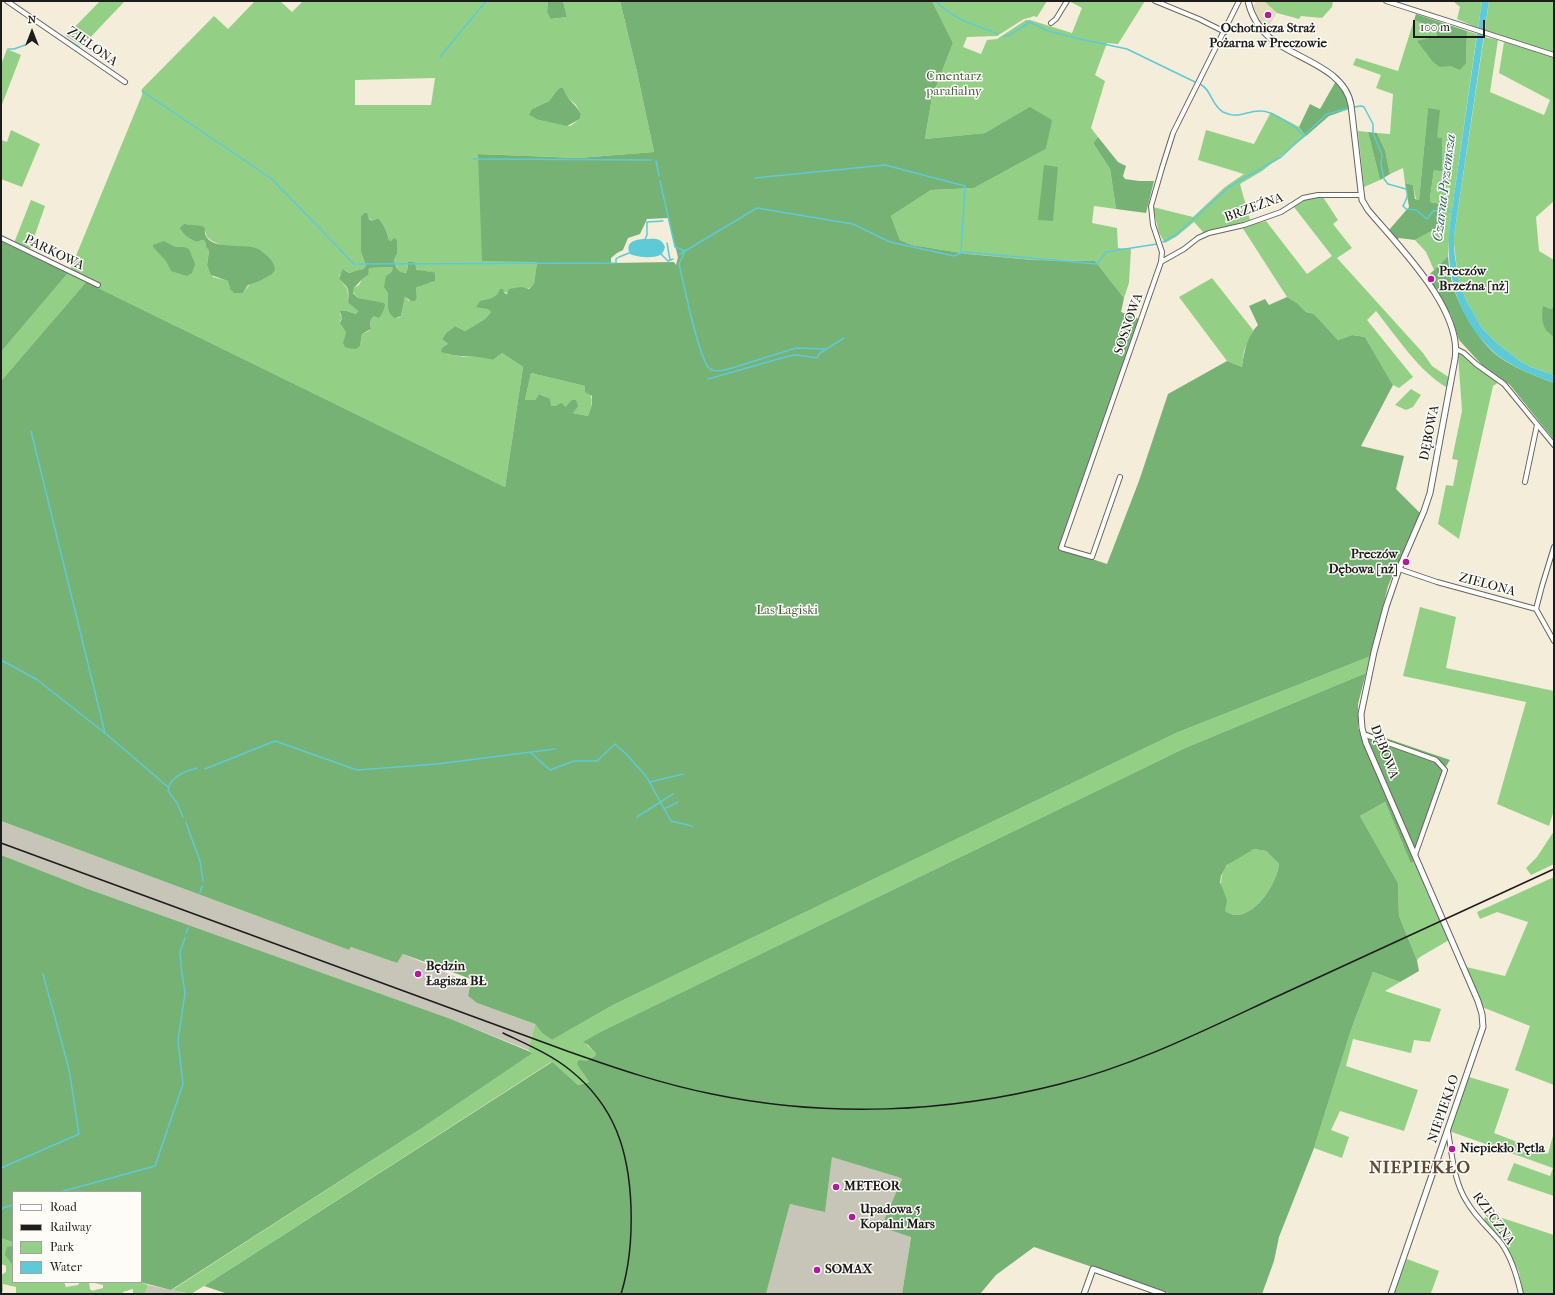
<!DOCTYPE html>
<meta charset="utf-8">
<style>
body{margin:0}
#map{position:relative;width:1555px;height:1295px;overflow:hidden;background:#f4edd9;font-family:"IM FELL French Canon",serif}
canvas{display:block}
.frame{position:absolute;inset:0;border:2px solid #1c1c1c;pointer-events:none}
.legend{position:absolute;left:12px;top:1191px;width:130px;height:92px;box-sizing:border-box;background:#fdfcf7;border:1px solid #a3a29f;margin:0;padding:5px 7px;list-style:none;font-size:12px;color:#1c1c1c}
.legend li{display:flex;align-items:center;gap:8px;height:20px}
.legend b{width:20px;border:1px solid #a3a29f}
.north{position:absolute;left:12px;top:12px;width:40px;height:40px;-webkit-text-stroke:3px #fdfcf7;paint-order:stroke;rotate:0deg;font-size:11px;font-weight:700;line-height:16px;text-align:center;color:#1c1c1c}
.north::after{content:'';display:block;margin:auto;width:14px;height:18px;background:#1c1c1c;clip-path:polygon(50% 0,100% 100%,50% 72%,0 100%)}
.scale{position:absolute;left:1413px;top:20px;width:72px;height:18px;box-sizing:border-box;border:2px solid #1c1c1c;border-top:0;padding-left:5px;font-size:12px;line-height:14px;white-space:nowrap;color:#1c1c1c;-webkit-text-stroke:3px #fdfcf7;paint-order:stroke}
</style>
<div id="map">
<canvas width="1555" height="1295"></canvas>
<div class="frame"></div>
<ul class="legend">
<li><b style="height:5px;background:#fff"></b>Road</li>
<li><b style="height:5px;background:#1c1c1c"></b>Railway</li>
<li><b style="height:11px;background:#93d086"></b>Park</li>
<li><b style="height:11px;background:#5ecad7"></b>Water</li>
</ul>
<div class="north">N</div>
<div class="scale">100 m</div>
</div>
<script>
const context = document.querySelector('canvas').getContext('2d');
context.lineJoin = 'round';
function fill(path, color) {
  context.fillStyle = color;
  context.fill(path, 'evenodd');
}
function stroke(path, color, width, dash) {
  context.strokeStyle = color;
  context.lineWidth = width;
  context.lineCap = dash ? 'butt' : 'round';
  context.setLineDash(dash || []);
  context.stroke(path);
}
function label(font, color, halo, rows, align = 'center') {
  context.font = font + ' "IM FELL French Canon",serif';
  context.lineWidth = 3;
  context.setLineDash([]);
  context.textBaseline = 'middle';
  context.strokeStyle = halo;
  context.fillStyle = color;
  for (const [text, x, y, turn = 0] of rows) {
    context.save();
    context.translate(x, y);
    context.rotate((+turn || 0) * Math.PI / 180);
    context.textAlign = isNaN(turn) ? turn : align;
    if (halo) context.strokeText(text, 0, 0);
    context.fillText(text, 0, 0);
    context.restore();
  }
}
const built = new Path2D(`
 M1257,1H1264L1277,13L1266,30L1263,26L1252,8Z`);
const industrial = new Path2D(`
 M1,821L349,950L351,947L397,963L403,954L470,983L468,996L477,1003L535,1024L528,1050L451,1019L88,889L1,855Z
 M832,1156L898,1177L902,1179L881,1227L911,1236L902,1294H766L790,1204L825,1211Z
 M148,1285L190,1294H145Z`);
const green = new Path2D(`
 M100,1H125L82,46L66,36Z
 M255,1H280L292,12L303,1H548L547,12L552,19L567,17L563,1H620L637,72L654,152L578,158L478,154L537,262L534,285C524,293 510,292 498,293L493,299L487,309L491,312L485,319L465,331L455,326L446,333L442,339L448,344L446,354L464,357H485L493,360L502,353L523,367L505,487L86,282L1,381V352L68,273L71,268L142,95V89L214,16L228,29ZM435,78L431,105H355V80ZM555,93L565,95L576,105L581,114L580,119L570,126L539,120L532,109L549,101ZM364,213L372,221L378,218C384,224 387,232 389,240L391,241L397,254L394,260L398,270L403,274L407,272L408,268H416L419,271H429L433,282L419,285L415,291L416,295L409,301L405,297L401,316L398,318L388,306L389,296L385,289L388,274L391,272L393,268L391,267L369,268L366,276L363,277L359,285L354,288L353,292L358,298L366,300L374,316L372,318L370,322L371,328L369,331L362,334L360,346L348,348C341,344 345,339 346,332L340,321L342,318L340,313L347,311L356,314L358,311L348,303C348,289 349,290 340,280L339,276L345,270L349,273C355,272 362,271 366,266L361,252V216ZM187,224L205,231L207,237L212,241L223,246L271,275L258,282L250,284L243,293L229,287V281L213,277L207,265L209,251L206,247L205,241L202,240L197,242L190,239Z
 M932,1H1047L1037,17L1033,16L1032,17L1024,19L997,36L967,37L963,47L981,54L987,40L997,39L1026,20H1030L1072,33L1082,8L1069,1H1145L1118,44L1107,43L1095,75L1105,81L1091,128L1098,137L1093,143L1110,169L1116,209L1094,206L1092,223L1117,228L1118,248L1131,249L1129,283L1124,298L1095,261L1033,260L968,254L912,245L900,240L891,216L931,190L974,188L1046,149L1051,120L1030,108L985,133L925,139L932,97L953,43Z
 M1264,1H1333L1332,7L1322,18L1301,16L1299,19L1277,13Z
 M1453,1H1482L1478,28L1457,19L1460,7Z
 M1489,1H1554V53L1485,30Z
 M1414,20L1437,29L1440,67L1466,63L1467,31L1477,34L1450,223L1448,256L1434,270L1426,252L1415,240L1441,226V204L1430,202V198L1434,170H1442L1441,138L1437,137L1428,109L1419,200L1416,199L1413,185L1405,183L1403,168L1390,174L1385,150L1377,133L1390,134L1393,94L1376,88L1381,75L1353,65L1356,58L1398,71Z
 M1484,37L1498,40L1490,92L1544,115L1550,100L1499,73L1504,42L1554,57V201L1536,217L1539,251L1554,260V307L1550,309L1548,333L1554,337V375L1531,367L1520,361L1497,343L1482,328L1466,300L1458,278L1454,244V236Z
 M7,49L21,55L1,107V65Z
 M1271,112L1299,127L1306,136L1262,171L1240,184L1250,220L1204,233L1194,222L1177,236L1165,243L1159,233L1153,207L1193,217L1225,187L1244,174L1198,160L1206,130L1254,144Z
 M11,130L40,144L22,187L1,179V140L7,142Z
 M1358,131L1368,132L1380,180L1364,187Z
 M1323,197L1338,220L1333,224L1352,248L1337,258L1423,353L1432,366L1450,378L1448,388C1420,373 1397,337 1376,311L1367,320L1413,377L1399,388L1393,385L1365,337L1352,335L1338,340L1314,314L1306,312L1297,303L1287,297L1242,227L1266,221L1307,274L1332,256L1294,207L1307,199Z
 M31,200L45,206L30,249L14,243Z
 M1212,278L1253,330L1244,351L1242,367L1227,361L1179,297Z
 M1458,354L1464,355L1499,382L1493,386L1459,539L1438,524L1446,485L1453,486L1458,460L1452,459L1462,411Z
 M531,373L585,386C594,398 593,402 588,416L573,413L567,405L564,408L551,406L544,396L539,394L535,400H525Z
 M1411,389L1421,395L1413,407L1406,410L1395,405Z
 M1420,607L1456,617L1446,668L1554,691V810L1549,826L1497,804L1526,702L1403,676Z
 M1371,656L1366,673L1185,748L602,1031L584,1042L596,1054L595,1056L586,1061L583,1073L589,1082L578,1085L551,1062L204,1286L191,1294L172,1290L422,1128L533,1053L528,1050L535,1024L542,1033L552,1040L613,1005L1176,733Z
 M1385,802L1411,864L1414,860L1449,940L1420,957L1417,960L1399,916L1398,883L1360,816Z
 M1554,831V864L1531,875L1526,868L1537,857Z
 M1254,849L1266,851L1279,864C1277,883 1257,914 1237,915C1233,915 1228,913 1224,911C1219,876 1216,865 1254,849Z
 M1554,877V1085L1515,1070L1530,1026L1482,1007L1466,967L1505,976L1528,922L1497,912L1480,919L1477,912Z
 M1373,972L1400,982L1385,991L1441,1009L1430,1042L1414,1040L1411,1053L1353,1039L1346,1066L1418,1090L1404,1131L1340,1111L1331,1130L1349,1137L1342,1158L1314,1148L1351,1030Z
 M1469,1077L1509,1089L1494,1133L1548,1154L1554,1132V1196L1507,1180L1514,1163L1550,1176L1553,1168L1449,1131Z
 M1487,1213L1554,1235V1294H1521L1523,1293L1519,1272L1509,1253L1484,1220Z
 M1,1238L12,1242L13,1282H64L66,1287L78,1285L80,1282H89L90,1289L92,1291L103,1288V1285L95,1283L94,1282H140L148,1285L145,1294H133V1289L123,1292V1294H16V1287L3,1284V1291L1,1294V1275L6,1272V1266L1,1264Z
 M1407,1259L1439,1271L1431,1293L1435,1294H1393Z`);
const forest = new Path2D(`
 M548,1H563L567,17L551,19L547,12Z
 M620,1H932L953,43L932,97L925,139L985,133L1030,107L1052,120L1046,149L974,188L931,190L891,216L900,240L912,245L968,254L1033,260L1095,261L1124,298L1121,312L1139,319L1059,548L1107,564L1139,481L1168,394L1227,361L1242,367C1244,352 1247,336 1258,325L1249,306L1265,299L1269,305L1287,297L1297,303L1306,312L1314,314L1338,340L1352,335L1365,337L1393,385L1361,446L1404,456L1396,489L1420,513L1388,586L1371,656L1176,733L613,1005L552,1040L542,1033L535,1024L477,1003L468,996L471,979L403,954L397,963L351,947L349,950L1,821V381L86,282L505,487L523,367L502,353L493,360C476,354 458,359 441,352L442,348L448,344L442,339L446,333L455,326L465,331L485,319L491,312L487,309L476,307L480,301C489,299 496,299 500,289H503L504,293L507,294L509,289L521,287L529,289L534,284L537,262L482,261L478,154L578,158L654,152L637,72ZM668,218L678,257L676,265L674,262L611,263V258L617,253L623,250L628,238L640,234L647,219ZM531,373L585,386V392L592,396V404L588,416L573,413L578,406L576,400H572L565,407L563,404L561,403L556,406H551L550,399L539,394L535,400H525Z
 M1416,14L1467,31L1466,63L1460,70L1451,66L1440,67L1433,62L1417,41L1437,36V29L1414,20Z
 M1336,81L1347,99L1349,109L1329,116L1306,136L1299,127L1310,104L1320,109Z
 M560,88H563C566,99 576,104 581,114L580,119L567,126L539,120L529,115L532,109L549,101L555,93Z
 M1428,108L1440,110L1437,137L1442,138V171L1434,170L1430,198V202L1441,204L1445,207L1441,226L1415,240L1399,238L1397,240L1389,230L1409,207L1405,183L1413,185L1415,199L1419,200Z
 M1368,132L1377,133L1385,150L1390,174L1380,180Z
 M1098,137L1118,162L1126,166L1123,176L1125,179L1139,181H1154L1146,213L1116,209L1110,169L1093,143Z
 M1044,165L1058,167L1053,221L1038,220Z
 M364,213H367L369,219L372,221L378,218C384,224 387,232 389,240L391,241L394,238L397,240V254L394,260C396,266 397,273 406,273L408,268V262H414L417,270L434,272L435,274V281L417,287C414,293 419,296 415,301H411L405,297L401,316L395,318L392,316L389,312L388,306V294L384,287L386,276L391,272L393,268L391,267L369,268L368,275C362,278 359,283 354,288L353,293L358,298L384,303L385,305L383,312L379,318L374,316L372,318L370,322L371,329L362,334L360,346L356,349L348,348L345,347L343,343L346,332L340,323L342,318L340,311H347L356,314L358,311L348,303C348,297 350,291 346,286C343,282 341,282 339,278L343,269L349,273L363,269L366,266L361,252V216Z
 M184,224L202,226L205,228C202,253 245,242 258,249C261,250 263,253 266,255C271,259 274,263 275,270L271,275L258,282L248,285L243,293H234L230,289L228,281L211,275L207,265L209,251L206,247L205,241L202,240L197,242C190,240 183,234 180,228Z
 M1,241L68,273L1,352Z
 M164,241L175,247H184L189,249L195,264L192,273L187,276L171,271L166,261L153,247V245Z
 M1448,256C1449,266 1450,276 1453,286C1460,309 1479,342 1499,357C1515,368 1535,376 1554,383V440L1510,385L1482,365L1459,340L1451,315L1427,277Z
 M1543,306L1550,309L1554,307V337C1542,330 1541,319 1543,306Z
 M1366,673L1358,704V728L1414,860L1411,864L1385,802L1360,816L1398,883L1399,916L1417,960L1419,971L1400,982L1373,972L1351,1030L1314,1148L1279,1237L1274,1261L1262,1294H1171L1034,1247L996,1275L980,1294H902L911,1237L881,1227L902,1179L898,1177L832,1157L825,1212L790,1204L766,1294H228L204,1286L552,1062L578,1085L589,1082L577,1064L579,1060L586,1061L595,1056L596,1054L588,1045L583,1042L602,1031L1185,748ZM1254,849L1266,851L1279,864C1277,883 1257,914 1237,915C1233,915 1228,913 1225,911L1227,900L1220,882L1221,876L1227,865Z
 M1365,731L1450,760L1443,771L1415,849L1366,737Z
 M1,855L88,889L451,1019L533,1053L422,1128L171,1290L140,1282H141V1192H13V1270L12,1264L5,1255L7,1247L12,1246V1242L1,1238Z`);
const water = new Path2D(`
 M1482,1H1489L1454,236V249L1458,278L1466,300L1482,328L1497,343L1520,361L1531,367L1554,375V383C1535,376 1515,368 1498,356C1492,351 1487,345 1481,339C1454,306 1445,266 1450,223Z
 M643,239C652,239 661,236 665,247C664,250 663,254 660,255C653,259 637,257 630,254C625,243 633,240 643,239Z`);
const stream = new Path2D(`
 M936,1C952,19 976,25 998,34
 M60,35L79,47
 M1004,36H1008L1030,22L1048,31L1080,39L1127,49L1195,82
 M8,49H14L25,45
 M440,57L486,1
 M1200,84C1212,90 1211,105 1223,112C1239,120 1246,110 1262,111C1270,111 1299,128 1303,135
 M142,91L272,179L354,264H356
 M1354,107L1361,106L1364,107L1373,124V133L1382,155L1381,164L1384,179L1388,184L1406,189C1409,196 1406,200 1403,206L1406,209L1416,210L1427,219L1433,211L1439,210
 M473,159L651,160
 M656,161L659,176
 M755,178L885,165L965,186L961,252
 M660,181L675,247L685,251L679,264C683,280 699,362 710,369C717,373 725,370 732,368L796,348L825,349
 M1444,210L1452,212
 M645,239L647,235V222L663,221
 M1163,242L1176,235L1229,187L1281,157L1327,114L1350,108
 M667,243L670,260
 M661,254L668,261L673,259
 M680,254L757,208L853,224L890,242L954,256L964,252L1097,264L1106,252L1157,244
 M358,264L616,263V259L619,257L629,253
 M708,379L789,356L797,355L817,358L820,353L844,338
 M31,431L105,733
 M1,660L36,679L105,733L168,787
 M530,752L550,770L574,761H597L615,744L626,754L646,776L671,821L692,826
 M205,769L275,741L357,770L437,764L555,749
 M650,782L683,774
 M664,809L678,802
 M183,817L177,803L168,791C169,777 185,771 197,768
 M637,817L673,794
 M186,823L200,861L203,881
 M200,893L202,886
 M186,933L188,928
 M1,1168L79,1134L69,1069L43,974
 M60,1192L155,1166L183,1084L178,1041L185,993L181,966L180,952L185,938
 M1,1210L3,1208L13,1205`);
const minor = new Path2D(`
 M7,1L125,82
 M1155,1L1199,19L1225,32
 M1386,1L1554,55
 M1051,23L1056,19L1067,1
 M1,238L98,285
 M1161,262L1184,249L1198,238L1209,233L1244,225L1281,212L1303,198L1318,195H1361
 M1456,349L1464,353L1476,364L1504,384L1554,445
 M1120,477L1092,557L1061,548L1161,262L1162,252L1153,225L1151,206L1162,168L1173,133L1239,1
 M1525,482L1537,425
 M1399,569L1437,582L1536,609L1554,641
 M1536,609L1542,586L1554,547
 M1363,734L1436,760L1445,770L1415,855
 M1448,1131C1452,1155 1454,1182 1467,1202C1476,1218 1490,1229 1501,1243C1512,1258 1517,1276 1521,1294`);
const tertiary = new Path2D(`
 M1248,1C1251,15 1259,28 1270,38C1295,59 1345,68 1351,105L1362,200L1368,210C1398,246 1463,309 1455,359L1430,493L1424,511L1399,569L1386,607L1374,652L1361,714L1362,728L1366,743L1478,1001L1482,1014L1483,1027L1391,1294
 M1084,1294L1093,1269L1163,1294`);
const rail = new Path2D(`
 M1,843L567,1051C615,1068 662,1084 712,1094C827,1118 947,1113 1060,1084C1136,1065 1207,1029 1278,996C1370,954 1462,911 1554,869
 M503,1033C526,1044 550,1054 570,1070C615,1106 629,1151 631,1207C632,1237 630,1265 621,1294`);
const markers = [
 [1268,15,4,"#b5179e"],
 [1431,279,4,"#b5179e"],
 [1406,562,4,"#b5179e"],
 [418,974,4,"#b5179e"],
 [1452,1149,4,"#b5179e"],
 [836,1187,4,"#b5179e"],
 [852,1217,4,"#b5179e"],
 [817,1270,4,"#b5179e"]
];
const poiNames = [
 ["Ochotnicza Straż",1268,29,"center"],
 ["Pożarna w Preczowie",1268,44,"center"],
 ["Preczów",1439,272],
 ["Brzeźna [nż]",1439,287],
 ["Preczów",1398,555,"right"],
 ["Dębowa [nż]",1398,570,"right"],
 ["Będzin",426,967],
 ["Łagisza BŁ",426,982],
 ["Niepiekło Pętla",1460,1149],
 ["METEOR",844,1187],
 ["Upadowa 5",860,1210],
 ["Kopalni Mars",860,1225],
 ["SOMAX",825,1270]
];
const streetNames = [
 ["ZIELONA",92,47,35],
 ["BRZEŹNA",1254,208,-20],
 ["PARKOWA",54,253,26],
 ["SOSNOWA",1129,324,-71],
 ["DĘBOWA",1430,433,-79],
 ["ZIELONA",1487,585,15],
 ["DĘBOWA",1384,752,69],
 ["NIEPIEKŁO",1444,1109,-71],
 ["RZECZNA",1493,1219,54]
];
const parkNames = [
 ["Cmentarz",954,77],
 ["parafialny",954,92],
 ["Las Łagiski",787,611]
];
const waterNames = [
 ["Czarna Przemsza",1445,188,-83]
];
const districtNames = [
 ["NIEPIEKŁO",1420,1169]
];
fill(built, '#e3dbba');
fill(industrial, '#c6c5b8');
fill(green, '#93d086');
fill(forest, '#76b273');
fill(water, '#5ecad7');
stroke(stream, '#5ecad7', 1.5);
stroke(minor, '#68655e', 6);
stroke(tertiary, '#68655e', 7);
stroke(minor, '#fff', 4);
stroke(tertiary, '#fff', 5);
stroke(rail, '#1c1c1c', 1.5);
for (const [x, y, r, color] of markers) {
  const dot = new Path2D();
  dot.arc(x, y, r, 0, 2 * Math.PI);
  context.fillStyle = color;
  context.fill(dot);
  stroke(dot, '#fdfcf7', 1.5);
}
label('bold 13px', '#1c1c1c', '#fdfcf7', poiNames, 'left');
label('13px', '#1c1c1c', '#fdfcf7', streetNames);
label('13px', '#465b41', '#fdfcf7', parkNames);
label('italic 14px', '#366267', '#fdfcf7', waterNames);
context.letterSpacing = '1px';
label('bold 17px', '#5d4a35', '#fdfcf7', districtNames);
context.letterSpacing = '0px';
</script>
